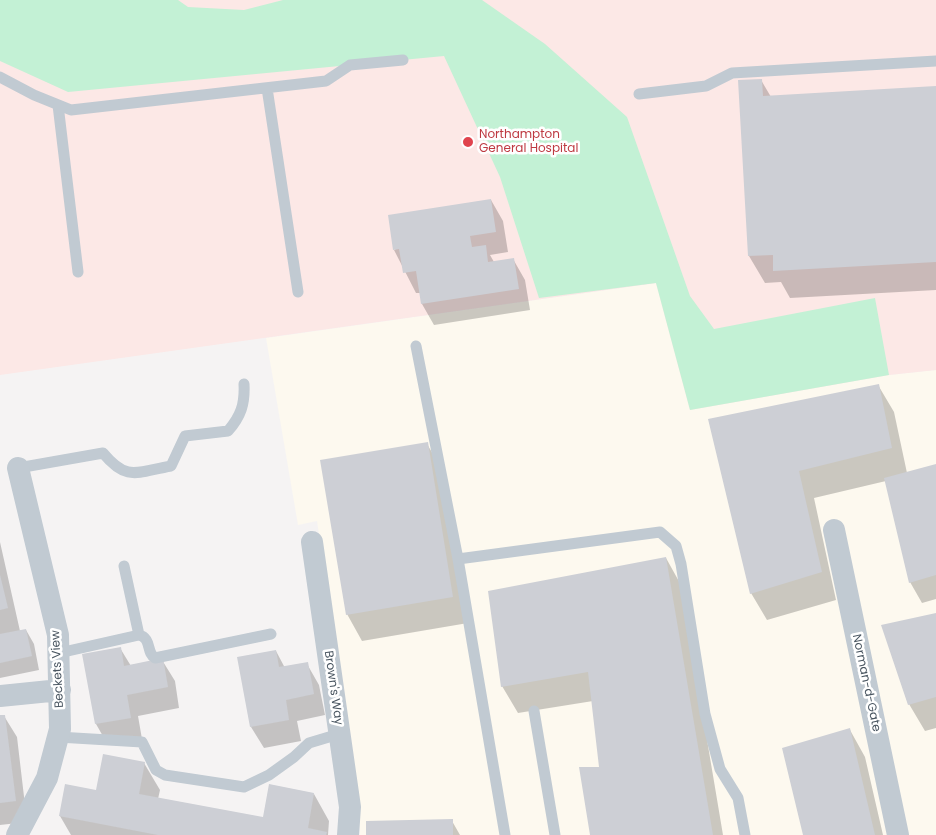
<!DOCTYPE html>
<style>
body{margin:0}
canvas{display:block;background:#f5f3f3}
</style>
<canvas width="936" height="835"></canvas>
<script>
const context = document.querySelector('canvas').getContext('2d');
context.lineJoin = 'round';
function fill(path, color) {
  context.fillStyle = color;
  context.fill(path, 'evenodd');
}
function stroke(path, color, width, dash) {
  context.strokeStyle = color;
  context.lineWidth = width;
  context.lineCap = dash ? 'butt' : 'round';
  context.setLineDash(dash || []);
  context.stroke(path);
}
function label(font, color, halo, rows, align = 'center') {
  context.font = font + ' Poppins,sans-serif';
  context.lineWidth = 5;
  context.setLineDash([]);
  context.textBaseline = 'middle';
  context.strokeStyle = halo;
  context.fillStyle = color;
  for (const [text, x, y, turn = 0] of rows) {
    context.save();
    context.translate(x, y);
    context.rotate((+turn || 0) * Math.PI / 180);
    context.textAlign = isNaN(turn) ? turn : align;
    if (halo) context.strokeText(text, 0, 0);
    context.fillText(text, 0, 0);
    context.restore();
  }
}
const commercial = new Path2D(`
 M656,283L889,375L936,370V835H360L359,796L317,521L298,525L266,338Z`);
const medical = new Path2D(`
 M0,0H936V370L889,375L690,410L656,283L0,375Z`);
const green = new Path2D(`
 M0,0H178L188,7L244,10L283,0H482L545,44L627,117L690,296L714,329L875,298L889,375L690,410L656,283L539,298L500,177L444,56L68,92L0,61Z`);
const shadow = new Path2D(`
 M761,80L771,97L936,87V290L790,298L781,282L765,283L749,256Z
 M491,200L503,221L508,252L490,255L494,262L513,259L525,280L530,310L434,325L422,304L420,293H416L394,250Z
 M878,385L894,412L907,473L936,466V599L922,603L910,582L886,481L814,498L836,600L767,620L751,593L710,420Z
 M427,444L443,471L468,623L362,641L347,614Z
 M0,542L20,631L26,630L34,644L39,670L0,678Z
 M666,558L681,585L723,835H591L600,768L593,701L518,713L502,686Z
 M936,614V728L925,731L909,704Z
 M120,648L131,666L162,660L175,681L179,708L138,716L142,739L108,745L96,724L83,655Z
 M276,651L285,668L307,664L319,685L325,715L297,721L301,741L264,748L251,727Z
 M4,716L17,737L27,822L0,825V717Z
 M850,730L865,757L883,835H804Z
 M144,763L160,790L158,799L264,818L314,794L329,821L328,835H71L60,816Z
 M452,821L460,835H368Z`);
const building = new Path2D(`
 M762,79L763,96L936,86V262L773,271V255L748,256L738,80Z
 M491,199L496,232L470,236L472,247L486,245L488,262L514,258L519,289L421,304L416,271L403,273L399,249L393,250L388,215Z
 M879,384L892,448L799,471L822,572L750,594L708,419Z
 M428,442L453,597L346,615L320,460Z
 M936,464V575L909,583L884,478Z
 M666,557L713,835H590L579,767H599L588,672L501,687L488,591Z
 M0,575L8,608L0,610Z
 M936,613V697L908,705L881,625Z
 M26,629L32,656L0,663V634Z
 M121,647L124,666L163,658L168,687L127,695L131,718L95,724L82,654Z
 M276,650L279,667L308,662L314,694L286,700L289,720L250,727L237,657Z
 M0,715H5L16,801L0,803Z
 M850,728L875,835H803L782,748Z
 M103,754L145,762L139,794L263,817L269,784L314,793L308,828L327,832L326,835H158L59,816L65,784L96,790Z
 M453,819V835H366V821Z`);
const lane = new Path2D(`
 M0,77L34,95L71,110L326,81L350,65L403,60
 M267,88L298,292
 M639,94L706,86L732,73L936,61
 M58,105L78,272
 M416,346L458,559L660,532L676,546L681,564L705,714L720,769L738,798L745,835
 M18,468L103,453C127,482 137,472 171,466L185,436L228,431C241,416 245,404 244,384
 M458,559L505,835
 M124,566L139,635
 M59,653L139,635C152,638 146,653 155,658L271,634
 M534,711L555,835
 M58,737L142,742L156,770L165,775L244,787L269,775L294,757L309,743L339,734`);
const street = new Path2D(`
 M834,530L898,835
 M312,542L350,807L348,835
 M0,696L60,690
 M17,835L47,778L60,729L58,635L18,468`);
const markers = [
 [468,142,6,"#e0444e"]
];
const healthNames = [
 ["Northampton",479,135],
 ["General Hospital",479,149]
];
const streetNames = [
 ["Beckets View",58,669,-93],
 ["Norman-d-Gate",866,683,78],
 ["Brown's Way",333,688,82]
];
fill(commercial, '#fdf9ef');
fill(medical, '#fce8e6');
fill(green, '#c3f1d5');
fill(shadow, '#0003');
fill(building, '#cdcfd5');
stroke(lane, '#c1cad2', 11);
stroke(street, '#c1cad2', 22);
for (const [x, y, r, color] of markers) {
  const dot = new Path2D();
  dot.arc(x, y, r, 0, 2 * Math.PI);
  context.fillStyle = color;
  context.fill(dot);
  stroke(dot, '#fff', 2);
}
label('12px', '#be3a42', '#fff', healthNames, 'left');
label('12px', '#4a5661', '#fff', streetNames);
</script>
